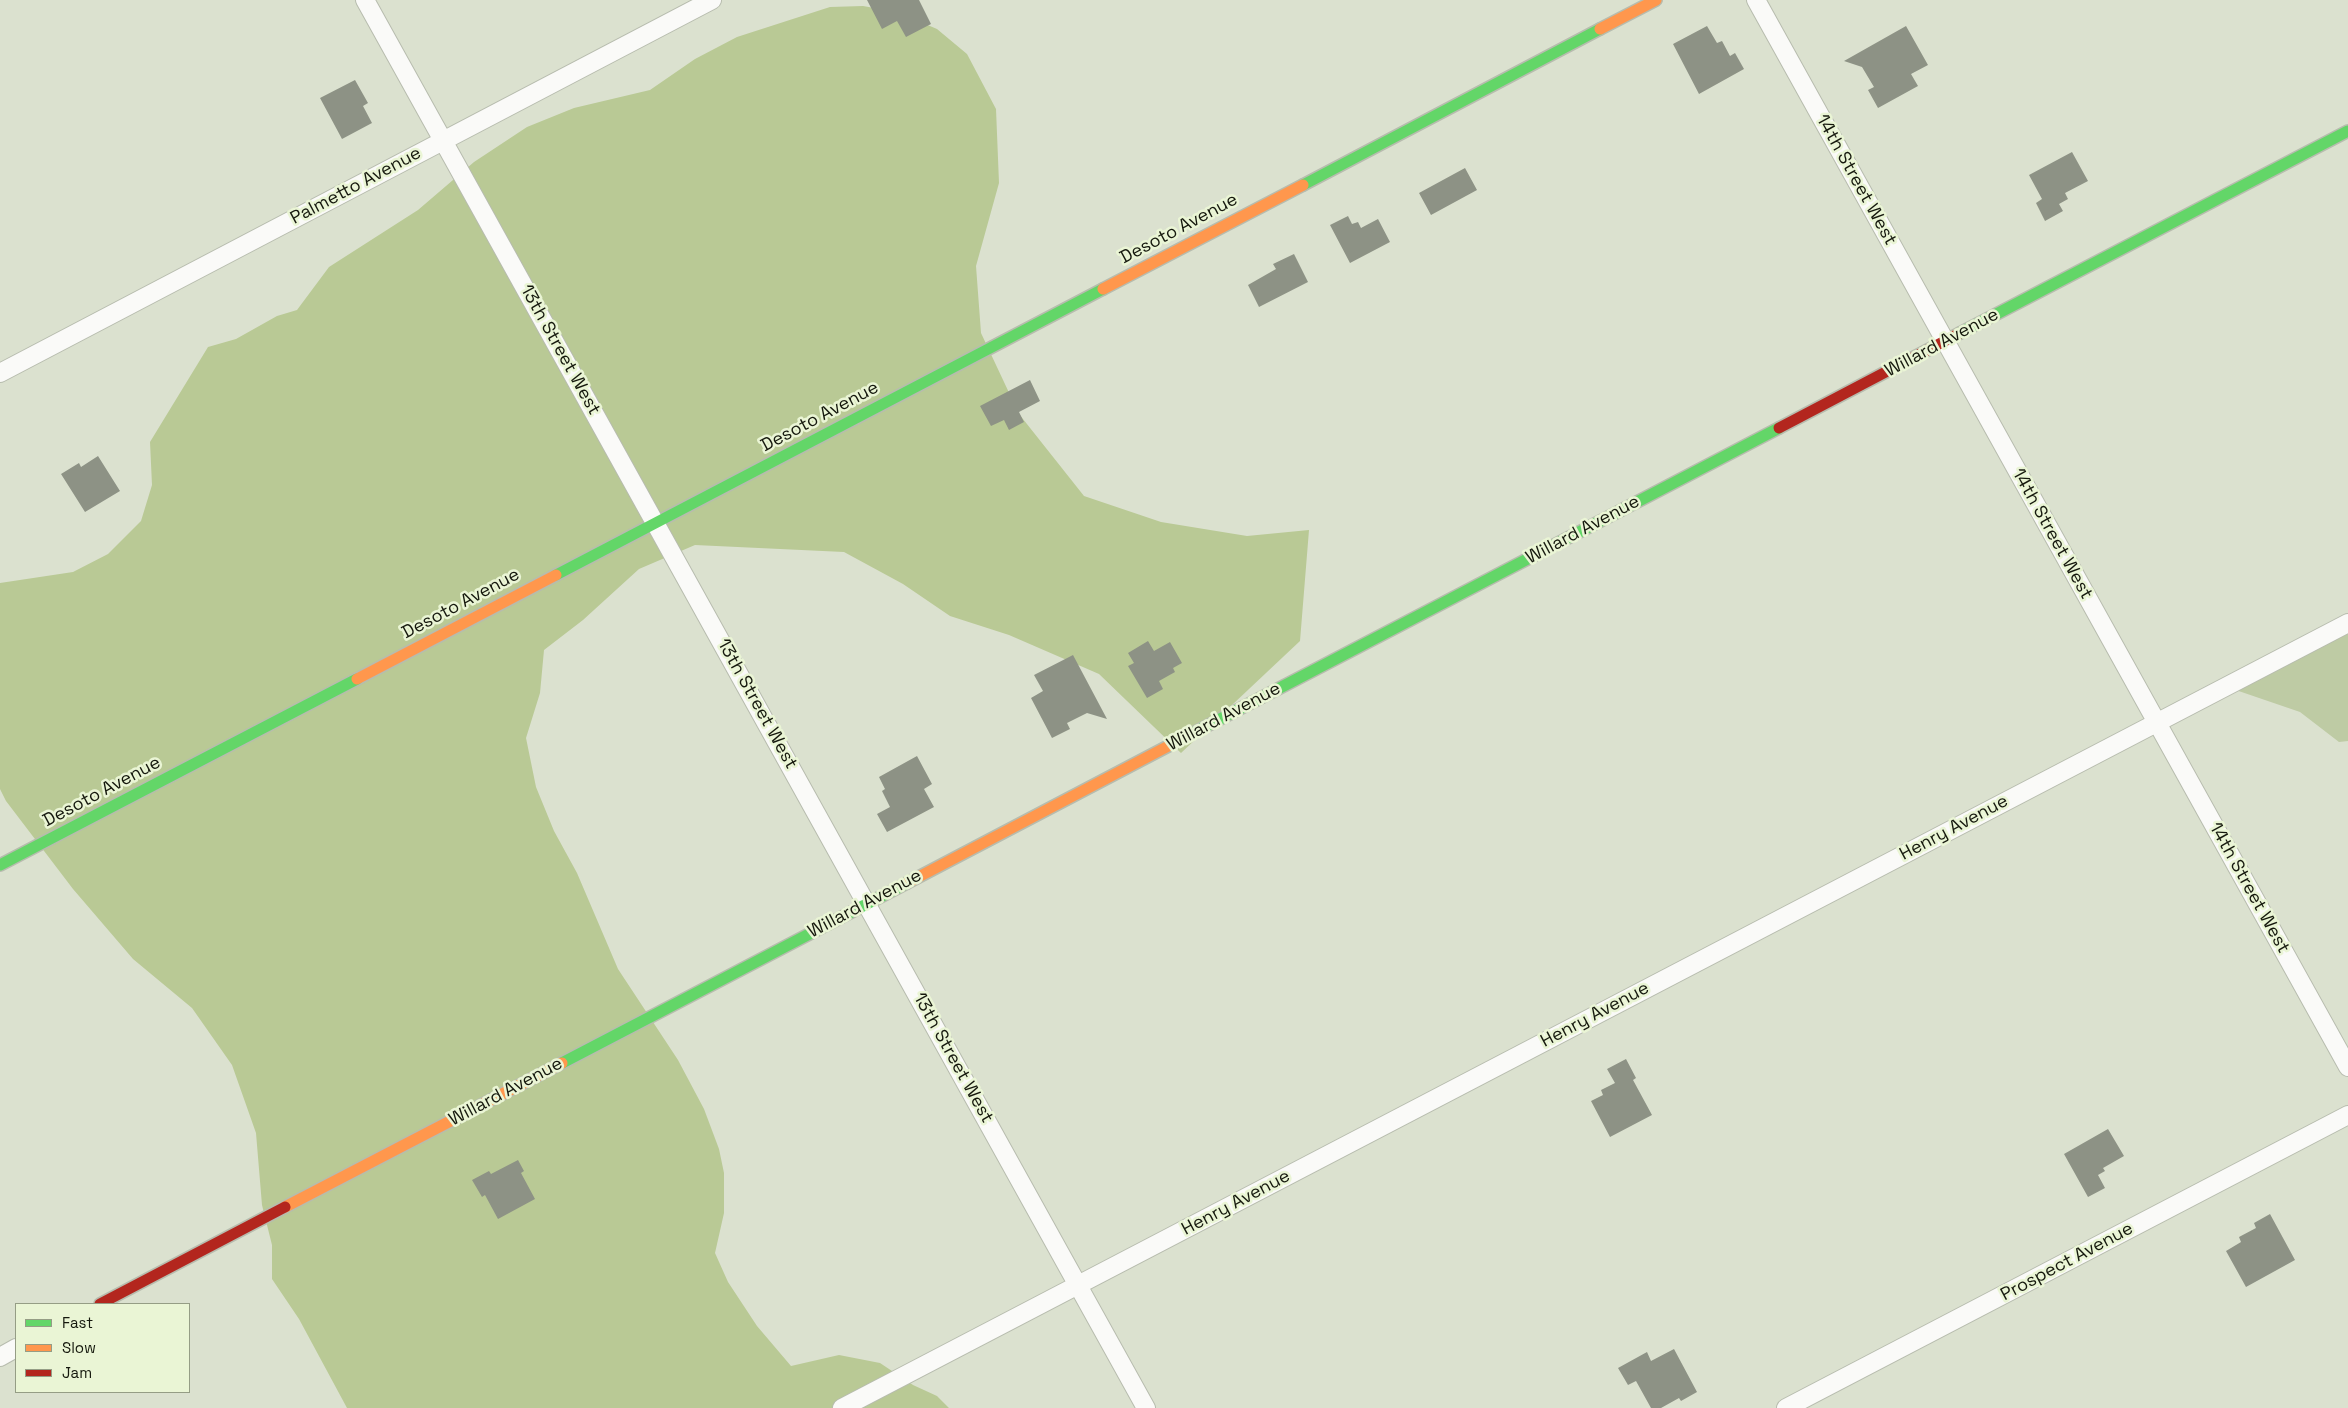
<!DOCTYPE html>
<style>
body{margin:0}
#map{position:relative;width:2348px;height:1408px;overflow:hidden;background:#dbe1cf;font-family:"Space Grotesk",sans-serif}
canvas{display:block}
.legend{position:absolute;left:15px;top:1303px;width:175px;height:90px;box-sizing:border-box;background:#eaf5d5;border:1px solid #959d85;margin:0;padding:6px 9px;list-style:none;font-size:15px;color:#15180d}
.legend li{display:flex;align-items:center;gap:10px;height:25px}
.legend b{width:25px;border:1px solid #959d85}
</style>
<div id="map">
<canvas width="2348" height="1408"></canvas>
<ul class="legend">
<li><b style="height:6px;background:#63d668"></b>Fast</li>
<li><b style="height:6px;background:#ff974d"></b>Slow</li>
<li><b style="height:6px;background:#b3261e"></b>Jam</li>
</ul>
</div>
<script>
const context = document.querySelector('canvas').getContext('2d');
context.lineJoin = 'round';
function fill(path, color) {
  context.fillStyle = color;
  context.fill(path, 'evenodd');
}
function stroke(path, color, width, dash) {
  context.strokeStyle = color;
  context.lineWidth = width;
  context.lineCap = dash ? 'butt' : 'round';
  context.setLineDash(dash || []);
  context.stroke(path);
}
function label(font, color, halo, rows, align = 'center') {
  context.font = font + ' "Space Grotesk",sans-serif';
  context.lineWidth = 5;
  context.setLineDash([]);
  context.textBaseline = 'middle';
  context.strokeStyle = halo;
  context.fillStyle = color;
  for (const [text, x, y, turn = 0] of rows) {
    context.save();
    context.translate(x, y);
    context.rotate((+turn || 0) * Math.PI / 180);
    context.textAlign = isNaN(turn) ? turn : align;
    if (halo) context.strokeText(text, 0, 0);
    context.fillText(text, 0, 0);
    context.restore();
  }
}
const green = new Path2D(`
 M2348,622V741L2339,742L2300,712L2224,686Z`);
const forest = new Path2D(`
 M863,6L897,12L937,29L967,54L996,109L999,183L976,266L981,333L1019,414L1084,496L1161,522L1247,536L1309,530L1300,641L1181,753L1099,674L1009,635L950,616L903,584L844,552L695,545L639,569L583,620L544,650L540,693L526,738L536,787L554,831L577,873L618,969L678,1060L704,1109L719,1149L724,1173V1213L715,1253L728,1282L757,1326L791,1366L839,1355L880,1363L913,1385L937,1396L949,1408H347L299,1319L272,1279V1245L262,1205L256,1133L232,1065L192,1008L133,959L73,889L6,801L0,789V583L73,572L108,554L141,521L152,485L150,442L208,347L236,339L277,316L297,310L329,267L418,210L474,162L527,127L574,108L650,90L695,59L737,37L830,7Z`);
const building = new Path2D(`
 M867,0H919L931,24L906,37L897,21L882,29Z
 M1707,26L1717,43L1722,41L1730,56L1735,53L1744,69L1699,94L1673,44Z
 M1906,26L1928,65L1911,74L1918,86L1878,108L1868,90L1874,87L1862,67L1844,61Z
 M355,80L368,103L363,106L372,123L342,139L320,98Z
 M2072,152L2088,181L2065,193L2068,199L2059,204L2063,211L2045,221L2036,203L2042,199L2029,175Z
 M1465,168L1477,190L1431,215L1419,193Z
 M1348,216L1352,224L1358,222L1361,228L1378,219L1390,242L1350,263L1330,225Z
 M1294,254L1308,282L1259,307L1248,285L1276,269L1273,264Z
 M1030,380L1040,401L1019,412L1024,422L1009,430L1004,420L991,426L980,406Z
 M98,456L120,491L85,512L61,474L79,463L81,467Z
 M1148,641L1154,651L1170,642L1182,663L1173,668L1175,672L1159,681L1163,689L1147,698L1128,666L1134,663L1128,653Z
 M1073,655L1107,719L1087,713L1067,723L1070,729L1052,738L1031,698L1043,691L1034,675Z
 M917,756L932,784L924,789L934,807L887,832L877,814L890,807L882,791L885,789L879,777Z
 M1626,1059L1636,1078L1633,1080L1652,1115L1610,1137L1591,1101L1603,1095L1601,1090L1615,1083L1607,1069Z
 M2108,1129L2124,1156L2103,1168L2105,1171L2098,1175L2105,1188L2088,1197L2064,1154Z
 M518,1160L524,1171L521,1173L535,1199L498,1219L485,1195L482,1197L472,1180L489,1171L491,1174Z
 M2270,1214L2295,1260L2246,1287L2226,1251L2241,1242L2239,1237L2256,1228L2254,1223Z
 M1674,1349L1697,1392L1681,1401L1679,1398L1661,1408H1651L1636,1381L1628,1385L1618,1368L1647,1352L1651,1361Z`);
const street = new Path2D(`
 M365,0L1146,1408
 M1756,0L2348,1067
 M0,373L712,0
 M0,1357L16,1348
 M842,1408L2348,623
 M1786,1408L2348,1115`);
const fast = new Path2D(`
 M1303,185L1600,29
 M1960,333L2348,131
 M556,575L1103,289
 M1176,742L1779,428
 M0,865L357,679
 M562,1063L907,883`);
const slow = new Path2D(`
 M1600,29L1656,0
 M1103,289L1303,185
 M357,679L556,575
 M907,883L1176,742
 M285,1207L562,1063`);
const jam = new Path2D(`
 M1779,428L1960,333
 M100,1304L285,1207`);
const streetNames = [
 ["14th Street West",1856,180,61],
 ["Palmetto Avenue",356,186,-28],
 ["Desoto Avenue",1179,229,-28],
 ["Willard Avenue",1942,343,-28],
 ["13th Street West",560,350,61],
 ["Desoto Avenue",820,417,-28],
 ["Willard Avenue",1583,530,-28],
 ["14th Street West",2052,534,61],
 ["Desoto Avenue",461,604,-28],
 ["13th Street West",757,704,61],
 ["Willard Avenue",1224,717,-28],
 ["Desoto Avenue",102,792,-28],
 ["Henry Avenue",1954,828,-28],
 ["14th Street West",2249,888,61],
 ["Willard Avenue",865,904,-28],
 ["Henry Avenue",1595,1015,-28],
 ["13th Street West",953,1058,61],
 ["Willard Avenue",506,1092,-28],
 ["Henry Avenue",1236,1203,-28],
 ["Prospect Avenue",2067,1262,-28]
];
fill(green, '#becba4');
fill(forest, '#b9c995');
fill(building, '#8d9285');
stroke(street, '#b7bcae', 20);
stroke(fast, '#b7bcae', 14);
stroke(slow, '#b7bcae', 14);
stroke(jam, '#b7bcae', 14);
stroke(street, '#fafaf8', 18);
stroke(fast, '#63d668', 11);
stroke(slow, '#ff974d', 11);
stroke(jam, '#b3261e', 11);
label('18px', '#15180d', '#eaf5d5', streetNames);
</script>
